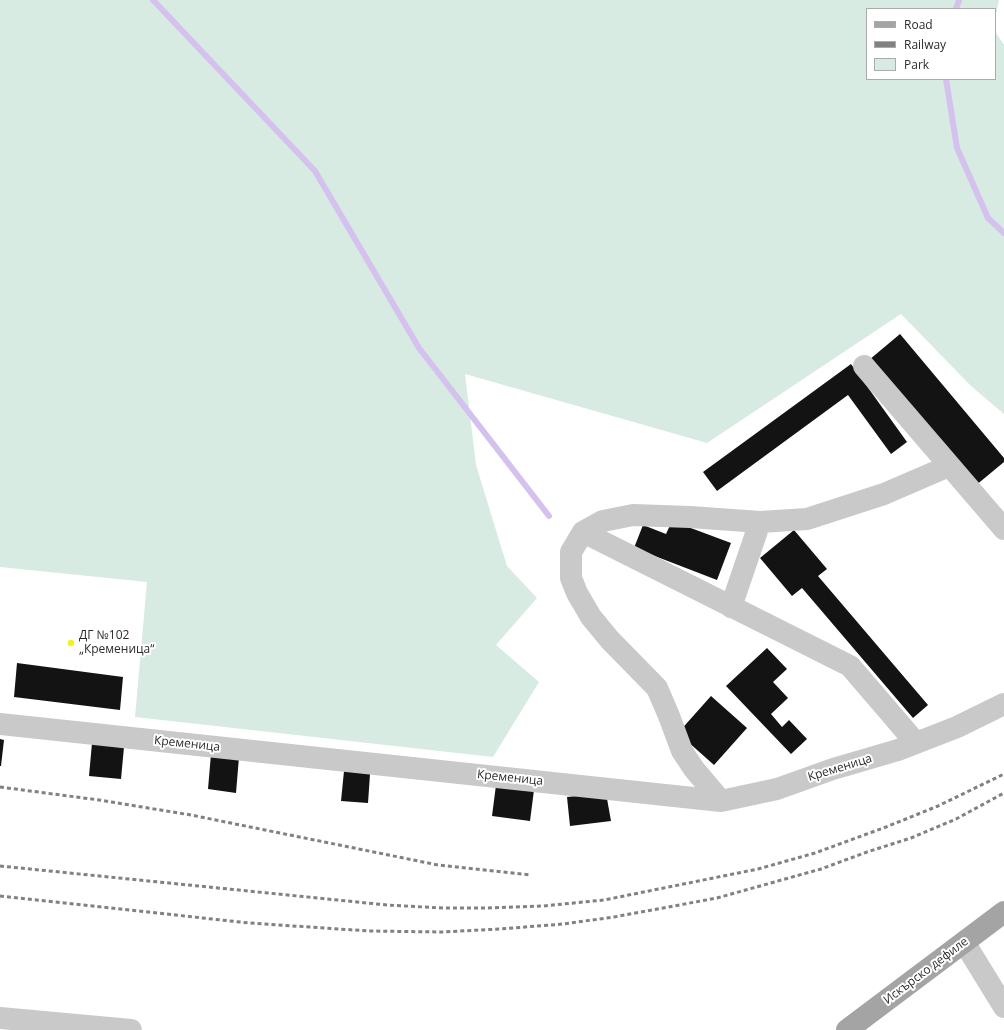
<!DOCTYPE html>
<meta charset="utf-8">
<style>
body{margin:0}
#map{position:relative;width:1004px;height:1030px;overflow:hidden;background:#fff;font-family:"Open Sans",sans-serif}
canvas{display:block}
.legend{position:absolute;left:866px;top:8px;width:130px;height:72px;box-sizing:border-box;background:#fff;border:1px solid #ababab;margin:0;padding:5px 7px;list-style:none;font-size:12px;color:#2c2c2c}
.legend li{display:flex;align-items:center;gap:8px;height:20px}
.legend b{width:20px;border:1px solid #ababab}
</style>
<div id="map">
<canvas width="1004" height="1030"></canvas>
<ul class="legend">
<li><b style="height:5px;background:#a4a4a4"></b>Road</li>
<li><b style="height:5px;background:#818181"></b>Railway</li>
<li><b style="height:11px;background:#d7ebe2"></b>Park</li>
</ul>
</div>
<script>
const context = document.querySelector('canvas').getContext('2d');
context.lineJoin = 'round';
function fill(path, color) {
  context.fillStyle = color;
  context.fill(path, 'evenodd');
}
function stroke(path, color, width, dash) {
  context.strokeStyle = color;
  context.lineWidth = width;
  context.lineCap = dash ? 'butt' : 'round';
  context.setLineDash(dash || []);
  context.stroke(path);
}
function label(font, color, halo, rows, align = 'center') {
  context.font = font + ' "Open Sans",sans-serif';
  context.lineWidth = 4;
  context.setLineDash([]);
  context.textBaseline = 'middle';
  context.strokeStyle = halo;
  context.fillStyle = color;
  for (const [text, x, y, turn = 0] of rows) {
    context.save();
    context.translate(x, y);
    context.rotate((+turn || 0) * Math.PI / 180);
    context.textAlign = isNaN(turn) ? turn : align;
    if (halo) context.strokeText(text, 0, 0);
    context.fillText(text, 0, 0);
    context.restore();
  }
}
const green = new Path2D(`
 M0,0H999L995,19V9H867V79H995V31L1004,45V414L971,386L901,314L707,443L465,374L476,465L507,566L537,598L496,645L539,682L493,757L135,717L147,582L0,567Z`);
const stream = new Path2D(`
 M153,0L315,171L419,348L549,516
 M956,9L959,0
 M946,79L957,148L988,218L1004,233`);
const building = new Path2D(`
 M900,334L1004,458V462L975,486L869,360Z
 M851,364L907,442L891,454L848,395L717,491L703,472Z
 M672,521L731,543L717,580L634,548L643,525L666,534Z
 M794,530L827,569L818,576L928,705L913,718L802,588L792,596L760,558Z
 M767,648L787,669L773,682L788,698L771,714L782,727L789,720L807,739L791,754L726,686Z
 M17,663L123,677L120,710L14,697Z
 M711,696L747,728L714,765L678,733Z
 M0,739L4,740L1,766H0Z
 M92,743L124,747L121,779L89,776Z
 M211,754L239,757L236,793L208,789Z
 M344,771L370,774L368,803L341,801Z
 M496,785L534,790L530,821L492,816Z
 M606,793L611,821L570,826L567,797Z`);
const minor = new Path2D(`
 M864,366L1004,529
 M583,532L850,666L916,743
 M731,607L760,522
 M0,724L721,801L777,789L833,769L898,750L957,727L1004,704
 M721,801L694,769L682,751L669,716L657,688L610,640L591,617L577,593L571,578V552L583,532L603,521L633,515L690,517L760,522L807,519L884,494L949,466
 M964,942L1004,1007
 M0,1018L131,1030`);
const major = new Path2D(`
 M847,1030L1004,912`);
const rail = new Path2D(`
 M0,787L99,800L191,815L438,865L531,875
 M0,866L387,905L443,908H487L543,906L604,900L758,869L815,853L886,827L938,806L1004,774
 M0,896L249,923L369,931L442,932L500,929L563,924L614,917L717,898L821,869L867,852L911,838L956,819L1004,793`);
const markers = [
 [71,643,4,"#f2f21e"]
];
const poiNames = [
 ["ДГ №102",79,636],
 ["„Кременица“",79,650]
];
const streetNames = [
 ["Кременица",187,744,6],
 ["Кременица",840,768,-17],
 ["Кременица",510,778,6],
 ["Искърско дефиле",926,971,-37]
];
fill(green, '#d7ebe2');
stroke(stream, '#d5c1ed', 6);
fill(building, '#131313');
stroke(minor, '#c9c9c9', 22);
stroke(major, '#a4a4a4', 22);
stroke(rail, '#818181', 3, [4, 3]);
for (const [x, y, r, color] of markers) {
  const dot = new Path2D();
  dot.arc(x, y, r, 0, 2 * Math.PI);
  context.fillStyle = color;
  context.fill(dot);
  stroke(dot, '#fff', 1.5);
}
label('12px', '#2c2c2c', '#fff', poiNames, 'left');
label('12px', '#2c2c2c', '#fff', streetNames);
</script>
